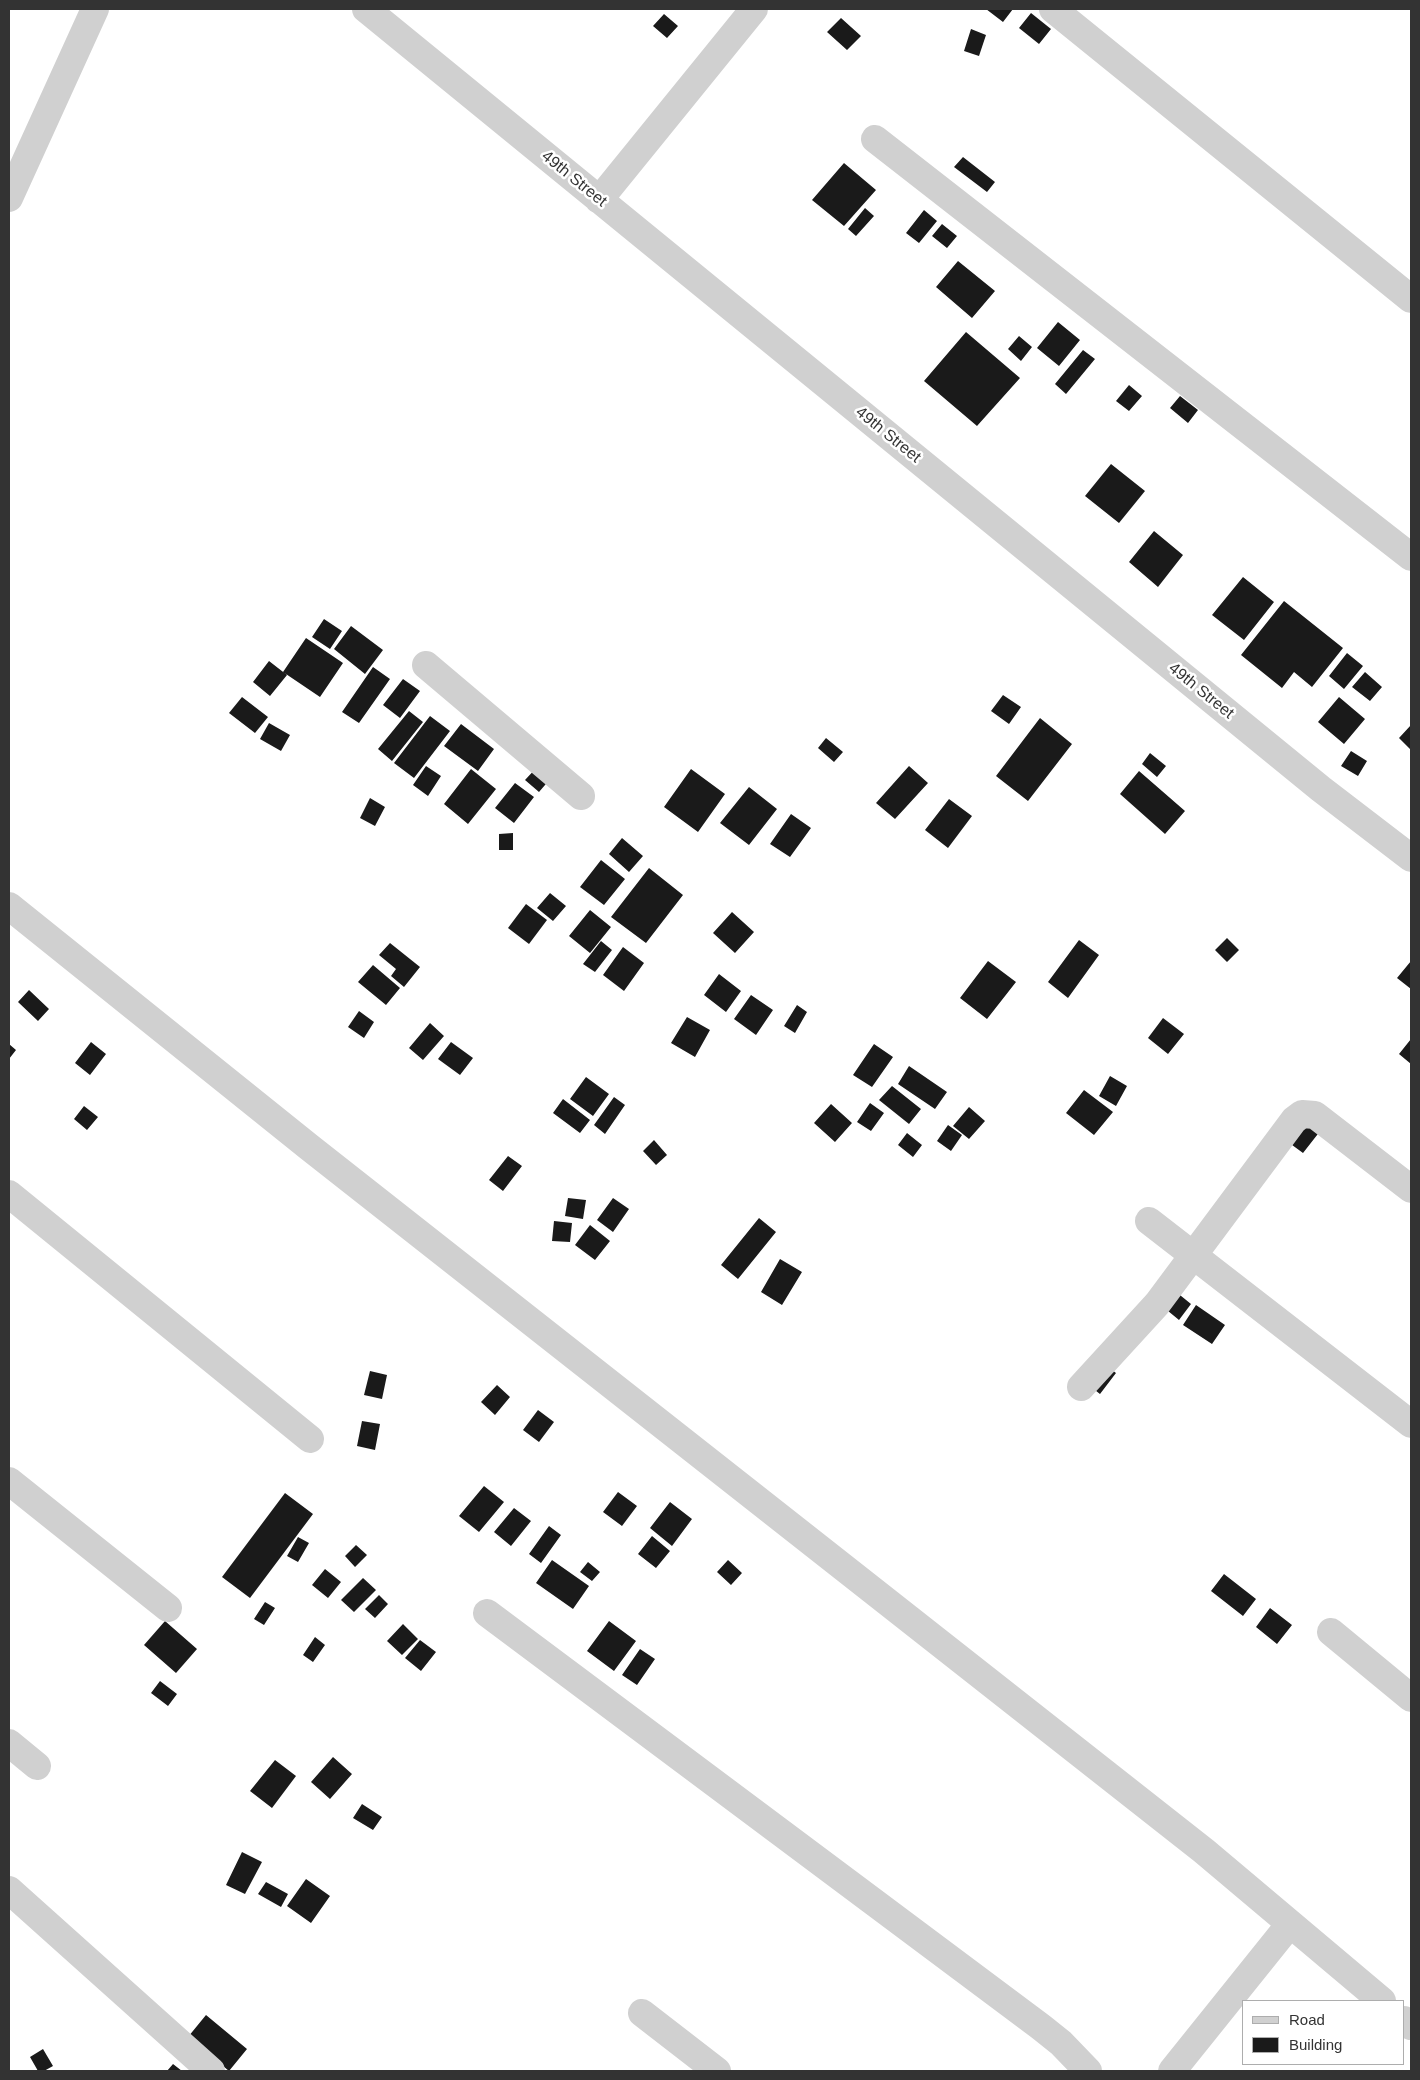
<!DOCTYPE html>
<style>
body{margin:0}
#map{position:relative;width:1420px;height:2080px;overflow:hidden;background:#fff;font-family:Arial,sans-serif}
canvas{display:block}
.frame{position:absolute;inset:0;border:10px solid #333;pointer-events:none}
.legend{position:absolute;left:1242px;top:2000px;width:162px;height:65px;box-sizing:border-box;background:#fff;border:1px solid #adadad;margin:0;padding:6px 9px;list-style:none;font-size:15px;color:#333}
.legend li{display:flex;align-items:center;gap:10px;height:25px}
.legend b{width:25px;border:1px solid #adadad}
</style>
<div id="map">
<canvas width="1420" height="2080"></canvas>
<div class="frame"></div>
<ul class="legend">
<li><b style="height:6px;background:#d0d0d0"></b>Road</li>
<li><b style="height:14px;background:#1a1a1a"></b>Building</li>
</ul>
</div>
<script>
const context = document.querySelector('canvas').getContext('2d');
context.lineJoin = 'round';
function fill(path, color) {
  context.fillStyle = color;
  context.fill(path, 'evenodd');
}
function stroke(path, color, width, dash) {
  context.strokeStyle = color;
  context.lineWidth = width;
  context.lineCap = dash ? 'butt' : 'round';
  context.setLineDash(dash || []);
  context.stroke(path);
}
function label(font, color, halo, rows, align = 'center') {
  context.font = font + ' Arial,sans-serif';
  context.lineWidth = 5;
  context.setLineDash([]);
  context.textBaseline = 'middle';
  context.strokeStyle = halo;
  context.fillStyle = color;
  for (const [text, x, y, turn = 0] of rows) {
    context.save();
    context.translate(x, y);
    context.rotate((+turn || 0) * Math.PI / 180);
    context.textAlign = isNaN(turn) ? turn : align;
    if (halo) context.strokeText(text, 0, 0);
    context.fillText(text, 0, 0);
    context.restore();
  }
}
const building = new Path2D(`
 M986,9H1013L1003,22Z
 M1031,13L1051,29L1039,44L1019,28Z
 M664,14L678,26L667,38L653,26Z
 M841,18L861,36L847,50L827,32Z
 M971,29L986,35L979,56L964,51Z
 M963,157L995,182L987,192L954,167Z
 M844,163L876,190L844,226L812,200Z
 M865,208L874,216L856,236L848,229Z
 M924,210L937,221L919,243L906,233Z
 M942,224L957,236L947,248L932,236Z
 M958,261L995,291L972,318L936,287Z
 M1058,322L1080,340L1059,366L1037,348Z
 M966,332L1020,378L977,426L924,381Z
 M1019,336L1032,347L1021,361L1008,349Z
 M1083,350L1095,359L1066,394L1055,384Z
 M1129,385L1142,396L1129,411L1116,401Z
 M1180,396L1198,410L1188,423L1170,408Z
 M1111,464L1145,491L1119,523L1085,496Z
 M1154,531L1183,555L1158,587L1129,562Z
 M1243,577L1274,602L1244,640L1212,615Z
 M1284,601L1343,648L1312,687L1294,672L1282,688L1241,655Z
 M324,619L342,631L330,649L312,637Z
 M351,626L383,650L365,674L334,649Z
 M306,638L343,663L320,697L283,672Z
 M1347,653L1363,666L1344,689L1329,676Z
 M269,661L287,675L270,696L253,682Z
 M373,667L390,679L359,723L342,712Z
 M1365,672L1382,687L1370,701L1352,687Z
 M403,679L420,691L400,718L383,705Z
 M1003,695L1021,707L1009,724L991,711Z
 M242,697L268,717L255,733L229,713Z
 M1339,697L1365,719L1344,744L1318,722Z
 M409,711L423,722L392,761L378,749Z
 M430,716L450,731L414,778L394,763Z
 M1040,718L1072,744L1028,801L996,776Z
 M269,723L290,735L281,751L260,739Z
 M461,724L494,749L478,771L444,746Z
 M1411,725V750L1399,738Z
 M826,738L843,752L834,762L818,748Z
 M1351,751L1367,761L1358,776L1341,766Z
 M1150,753L1166,766L1157,777L1142,764Z
 M426,766L441,776L428,796L413,785Z
 M538,766L551,778L539,792L525,780Z
 M909,766L928,783L895,819L876,803Z
 M471,769L496,789L468,824L444,804Z
 M691,769L725,794L698,832L664,807Z
 M1139,771L1185,811L1165,834L1120,794Z
 M515,783L534,797L514,823L495,808Z
 M749,787L777,809L749,845L720,823Z
 M370,798L385,807L375,826L360,818Z
 M949,799L972,816L948,848L925,830Z
 M791,814L811,828L790,857L770,844Z
 M513,833V850H499V834Z
 M622,838L643,856L629,872L609,854Z
 M601,860L625,879L604,905L580,887Z
 M649,868L683,895L646,943L611,917Z
 M550,893L566,906L553,921L537,908Z
 M526,904L547,920L529,944L508,928Z
 M590,910L611,927L590,953L569,936Z
 M732,912L754,932L735,953L713,933Z
 M1227,938L1239,950L1227,962L1215,950Z
 M1079,940L1099,955L1068,998L1048,982Z
 M601,941L612,950L595,972L583,964Z
 M390,943L420,967L404,987L391,976L396,969L379,955Z
 M623,947L644,963L624,991L603,975Z
 M988,961L1016,982L987,1019L960,998Z
 M1411,961V989L1397,978Z
 M373,965L400,988L386,1005L358,982Z
 M719,974L741,991L726,1012L704,995Z
 M29,990L49,1009L38,1021L18,1002Z
 M751,995L773,1010L756,1035L734,1019Z
 M797,1005L807,1012L795,1033L784,1026Z
 M359,1011L374,1022L364,1038L348,1027Z
 M687,1017L710,1030L695,1057L671,1043Z
 M1163,1018L1184,1034L1168,1054L1148,1038Z
 M430,1023L444,1036L423,1060L409,1048Z
 M1411,1039V1064L1399,1054Z
 M91,1042L106,1054L90,1075L75,1063Z
 M451,1042L473,1058L460,1075L438,1059Z
 M9,1044L16,1050L9,1059Z
 M874,1044L893,1057L872,1087L853,1075Z
 M909,1066L947,1092L935,1109L898,1084Z
 M1110,1076L1127,1086L1116,1106L1099,1096Z
 M586,1077L609,1094L593,1116L570,1099Z
 M892,1086L921,1109L909,1124L879,1100Z
 M1084,1090L1113,1112L1094,1135L1066,1113Z
 M614,1097L625,1105L605,1134L594,1125Z
 M563,1099L590,1120L580,1133L553,1113Z
 M870,1103L884,1113L871,1131L857,1122Z
 M831,1104L852,1123L835,1142L814,1123Z
 M84,1106L98,1117L87,1130L74,1119Z
 M969,1107L985,1121L969,1139L953,1126Z
 M1306,1119L1321,1130L1303,1153L1288,1142Z
 M948,1125L962,1135L951,1151L937,1141Z
 M907,1133L922,1145L913,1157L898,1145Z
 M654,1140L667,1155L656,1165L643,1151Z
 M508,1156L522,1166L503,1191L489,1180Z
 M568,1198L586,1200L583,1219L565,1216Z
 M613,1198L629,1209L613,1232L597,1220Z
 M759,1218L776,1232L738,1279L721,1265Z
 M554,1221L572,1223L570,1242L552,1241Z
 M590,1225L610,1241L595,1260L575,1245Z
 M780,1259L802,1272L782,1305L761,1292Z
 M1175,1291L1191,1304L1179,1320L1162,1306Z
 M1196,1305L1225,1325L1212,1344L1183,1325Z
 M1107,1366L1116,1373L1100,1394L1091,1387Z
 M370,1371L387,1375L382,1399L364,1395Z
 M497,1385L510,1397L495,1415L481,1402Z
 M538,1410L554,1422L539,1442L523,1430Z
 M362,1421L380,1424L375,1450L357,1446Z
 M484,1486L504,1502L479,1532L459,1516Z
 M618,1492L637,1506L622,1526L603,1512Z
 M285,1493L313,1514L250,1598L222,1577Z
 M670,1502L692,1519L672,1546L650,1528Z
 M514,1508L531,1521L511,1546L494,1532Z
 M549,1526L561,1535L541,1563L529,1554Z
 M652,1536L670,1551L656,1568L638,1554Z
 M298,1537L309,1543L298,1562L287,1556Z
 M356,1545L367,1555L355,1567L345,1556Z
 M552,1560L589,1586L573,1609L536,1583Z
 M728,1560L742,1573L731,1585L717,1572Z
 M588,1562L600,1572L592,1581L580,1572Z
 M325,1569L341,1582L328,1598L312,1585Z
 M1224,1574L1256,1599L1243,1616L1211,1591Z
 M363,1578L376,1590L354,1612L341,1600Z
 M379,1595L388,1604L375,1618L365,1609Z
 M265,1602L275,1608L264,1625L254,1619Z
 M1270,1608L1292,1625L1277,1644L1256,1627Z
 M165,1621L197,1649L176,1673L144,1645Z
 M609,1621L636,1641L614,1671L587,1651Z
 M403,1624L418,1639L402,1655L387,1641Z
 M315,1637L325,1645L313,1662L303,1655Z
 M420,1640L436,1652L421,1671L405,1658Z
 M640,1649L655,1659L637,1685L622,1675Z
 M160,1681L177,1694L168,1706L151,1693Z
 M333,1757L352,1774L330,1799L311,1782Z
 M275,1760L296,1776L272,1808L250,1791Z
 M362,1804L382,1817L373,1830L353,1818Z
 M242,1852L262,1862L245,1894L226,1885Z
 M306,1879L330,1896L311,1923L287,1906Z
 M266,1882L288,1894L281,1907L258,1894Z
 M206,2015L247,2049L229,2071L188,2037Z
 M43,2049L53,2066L44,2071H38L30,2057Z
 M173,2064L182,2071H167Z`);
const minor = new Path2D(`
 M366,9L1321,789L1411,858
 M1053,9L1411,299
 M875,139L1411,557
 M9,198L95,9
 M599,200L754,9
 M426,665L581,796
 M9,906L309,1147L1204,1851L1382,2001
 M9,1194L310,1439
 M1149,1221L1411,1424
 M1081,1387L1157,1304L1294,1120L1302,1114L1315,1115L1411,1189
 M9,1481L168,1608
 M487,1613L1041,2027L1061,2043L1088,2071
 M1331,1632L1411,1698
 M9,1743L37,1766
 M9,1890L211,2071
 M642,2013L717,2071
 M1404,2020L1411,2026
 M1172,2071L1290,1924`);
const streetNames = [
 ["49th Street",574,179,39],
 ["49th Street",888,435,39],
 ["49th Street",1201,691,39]
];
fill(building, '#1a1a1a');
stroke(minor, '#d0d0d0', 28);
label('16px', '#333', '#fff', streetNames);
</script>
